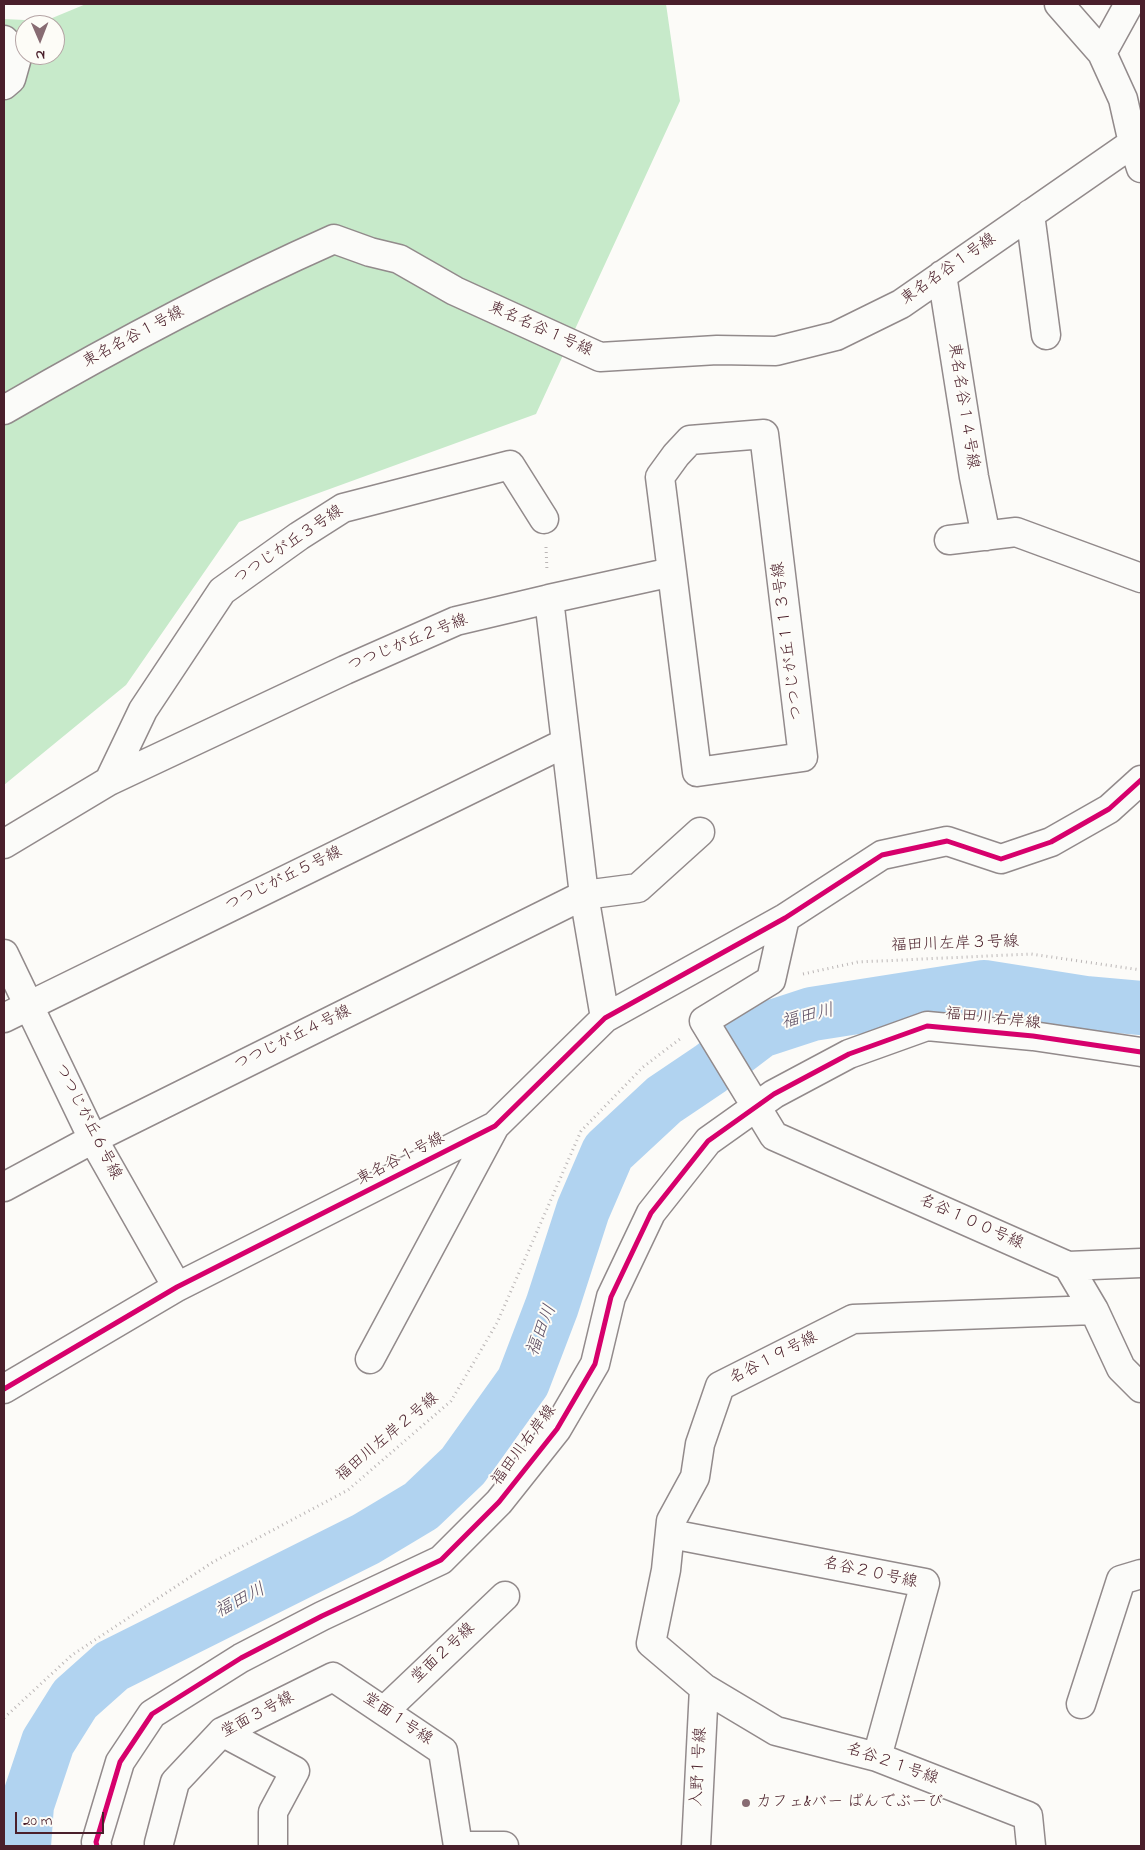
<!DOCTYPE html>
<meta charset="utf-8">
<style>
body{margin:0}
#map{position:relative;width:1145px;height:1850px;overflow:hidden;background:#fcfbf8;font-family:"Indie Flower",sans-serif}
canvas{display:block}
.frame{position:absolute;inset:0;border:5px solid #4a1f2b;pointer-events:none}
.north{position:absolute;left:15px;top:15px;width:50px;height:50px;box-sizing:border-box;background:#fdfcf7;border:1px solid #b5a4a5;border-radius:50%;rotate:179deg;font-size:14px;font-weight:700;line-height:20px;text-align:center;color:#4a1f2b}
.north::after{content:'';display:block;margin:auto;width:18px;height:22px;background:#886c73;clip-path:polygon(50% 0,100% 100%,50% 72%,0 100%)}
.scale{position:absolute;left:15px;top:1812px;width:89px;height:22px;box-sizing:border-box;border:2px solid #4a1f2b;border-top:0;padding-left:6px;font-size:15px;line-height:18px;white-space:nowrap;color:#4a1f2b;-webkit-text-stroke:4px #fdfcf7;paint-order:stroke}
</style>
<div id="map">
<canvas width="1145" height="1850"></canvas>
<div class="frame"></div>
<div class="north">N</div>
<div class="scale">20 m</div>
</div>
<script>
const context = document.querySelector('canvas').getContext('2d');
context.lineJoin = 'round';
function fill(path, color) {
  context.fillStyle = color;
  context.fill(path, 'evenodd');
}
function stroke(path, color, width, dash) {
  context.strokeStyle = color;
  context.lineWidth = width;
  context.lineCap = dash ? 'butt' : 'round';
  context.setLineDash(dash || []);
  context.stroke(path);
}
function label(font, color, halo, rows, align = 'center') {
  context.font = font + ' "Indie Flower","Klee One",sans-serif';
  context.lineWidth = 4;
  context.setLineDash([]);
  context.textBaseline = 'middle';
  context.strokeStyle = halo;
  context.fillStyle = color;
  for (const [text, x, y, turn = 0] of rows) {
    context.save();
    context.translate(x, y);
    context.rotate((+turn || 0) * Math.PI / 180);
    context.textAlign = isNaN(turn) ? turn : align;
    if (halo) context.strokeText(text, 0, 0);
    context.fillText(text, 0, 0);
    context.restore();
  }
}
const green = new Path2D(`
 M86,4H666L680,101L536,414L239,522L126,685L4,785V19L45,21ZM25,25H55V55H25Z`);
const river = new Path2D(`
 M24,1846L27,1805L48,1742L75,1699L112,1666L366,1539L421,1506L463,1466L523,1382L552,1306L583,1210L608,1152L664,1100L710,1069L760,1031L812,1014L984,987L1085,1003L1141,1008`);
const path = new Path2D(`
 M546,547L547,571
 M803,974L858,962L1031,954L1141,970
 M4,1718L72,1655L213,1562L348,1490L451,1401L497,1323L581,1131L643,1067L680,1039`);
const minor = new Path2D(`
 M1059,4L1102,53L1123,99L1133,143L1141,168
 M4,40L18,54L11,79L4,85
 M1102,53L1129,4
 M1030,214L1046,335
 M942,275L974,477L986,536
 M4,410C111,348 221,289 334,239L370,252L399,259L455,291L600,357L717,350L776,351L836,336L901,304L1133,143
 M949,540L1016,532L1141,578
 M549,599L672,572L660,477L676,455L690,440L764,434L803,757L697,772L672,572
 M109,781L143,710L222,591L299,536L343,508L510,465L544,519
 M4,844L109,781L345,670L456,621L549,599L584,895L605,1018
 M785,918L771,980L704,1021L774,1136L1068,1266L1094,1310L1121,1368L1141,1388
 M4,954L93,1139L177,1287
 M4,1018L565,743
 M4,1187L93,1139L584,895L638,888L700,832
 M1068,1266L1141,1263
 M370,1359L495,1126
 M4,1389L177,1287L495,1126L605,1018L785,918L882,855L947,841L1001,859L1051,842L1109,809L1141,780
 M671,1534L925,1583L877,1757
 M1081,1704L1121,1580L1141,1574
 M384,1711L505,1596
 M222,1732L295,1771L273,1812V1846
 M97,1846L96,1842L120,1762L152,1714L241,1658L322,1616L441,1560L499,1502L557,1429L595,1364L611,1297L651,1213L708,1141L774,1094L849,1054L927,1026L1033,1036L1141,1052
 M159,1846V1843L175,1782L222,1732L333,1677L443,1751L458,1846H504
 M696,1846L704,1688
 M1031,1846L1028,1816L877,1757L776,1731L704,1688L651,1643L666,1570L671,1521L695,1477L700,1444L720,1386L853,1319L1094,1310`);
const cycleway = new Path2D(`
 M4,1389L177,1287L495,1126L605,1018L785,918L882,855L947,841L1001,859L1051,842L1109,809L1141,780
 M97,1846L96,1842L120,1762L152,1714L241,1658L322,1616L441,1560L499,1502L557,1429L595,1364L611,1297L651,1213L708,1141L774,1094L849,1054L927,1026L1033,1036L1141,1052`);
const markers = [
 [746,1803,5,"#886c73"]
];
const streetNames = [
 ["東名名谷１号線",949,270,-35],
 ["東名名谷１号線",540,330,24],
 ["東名名谷１号線",134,338,-28],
 ["東名名谷１４号線",962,406,81],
 ["つつじが丘３号線",289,546,-34],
 ["つつじが丘１１３号線",789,641,-97],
 ["つつじが丘２号線",408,644,-22],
 ["つつじが丘５号線",284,880,-26],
 ["福田川左岸３号線",955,945,-2],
 ["福田川右岸線",993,1020,6],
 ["つつじが丘４号線",293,1039,-26],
 ["つつじが丘６号線",87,1122,63],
 ["東名谷１号線",401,1160,-27],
 ["名谷１００号線",971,1223,24],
 ["名谷１９号線",774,1359,-27],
 ["福田川左岸２号線",388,1438,-40],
 ["福田川右岸線",525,1446,-53],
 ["名谷２０号線",870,1574,12],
 ["堂面２号線",444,1654,-43],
 ["堂面３号線",258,1716,-28],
 ["堂面１号線",397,1720,34],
 ["名谷２１号線",892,1765,19],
 ["入野１号線",700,1767,-87]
];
const poiNames = [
 ["カフェ&バー ぱんでぶーび",756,1803]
];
const waterNames = [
 ["福田川",808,1018,-14],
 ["福田川",543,1331,-69],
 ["福田川",241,1602,-27]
];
fill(green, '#c7eaca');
stroke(river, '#b1d3f0', 54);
stroke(minor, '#928a8b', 31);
stroke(path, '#bbb6b6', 3, [1, 4]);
stroke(minor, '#fbfbf9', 28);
stroke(cycleway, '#d6006c', 5);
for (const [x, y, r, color] of markers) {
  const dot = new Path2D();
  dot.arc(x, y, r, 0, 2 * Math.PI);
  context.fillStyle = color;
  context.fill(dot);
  stroke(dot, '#fdfcf7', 2);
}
label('16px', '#4a1f2b', '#fdfcf7', streetNames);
label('16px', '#4a1f2b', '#fdfcf7', poiNames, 'left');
label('italic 18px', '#5f5065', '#fdfcf7', waterNames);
</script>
